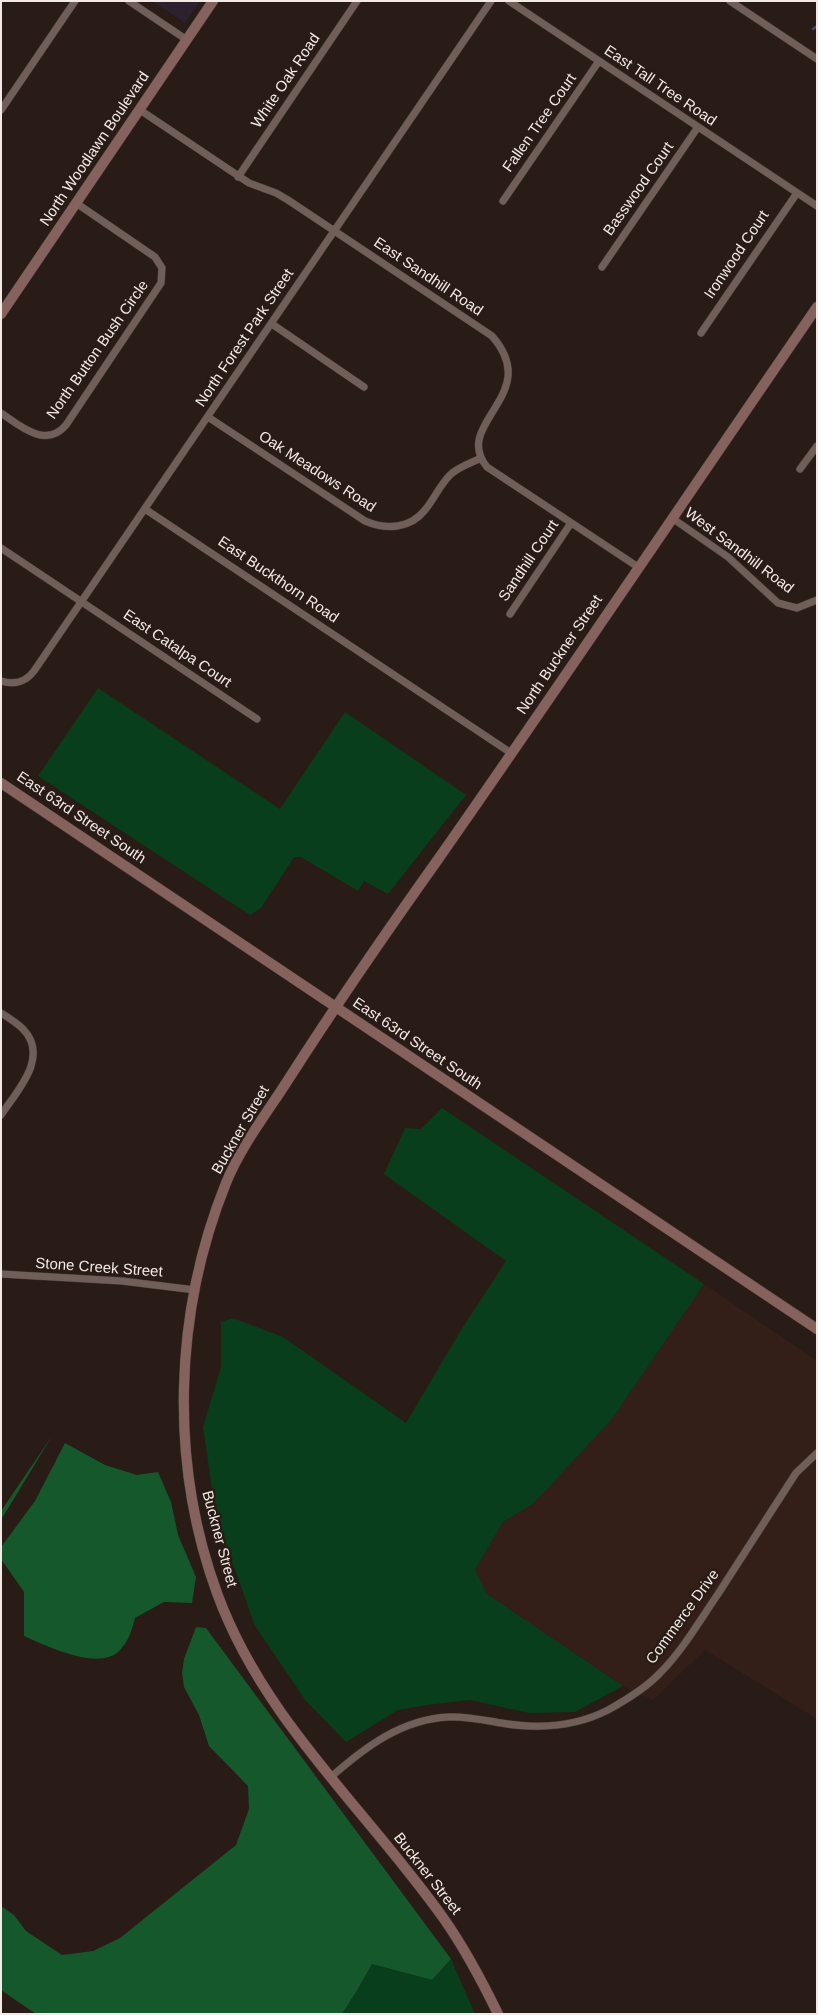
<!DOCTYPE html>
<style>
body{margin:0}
#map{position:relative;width:818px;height:2015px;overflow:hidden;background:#291b16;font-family:Helvetica,sans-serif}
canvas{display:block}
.frame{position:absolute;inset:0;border:2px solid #f3e9e5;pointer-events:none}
</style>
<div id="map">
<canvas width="818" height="2015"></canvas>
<div class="frame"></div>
</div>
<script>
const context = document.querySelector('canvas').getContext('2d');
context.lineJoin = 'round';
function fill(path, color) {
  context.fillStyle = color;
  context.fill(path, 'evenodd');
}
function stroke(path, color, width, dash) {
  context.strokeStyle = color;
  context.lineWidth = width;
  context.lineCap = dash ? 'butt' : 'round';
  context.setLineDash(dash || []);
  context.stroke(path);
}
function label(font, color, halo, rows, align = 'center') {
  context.font = font + ' Helvetica,sans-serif';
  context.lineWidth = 5;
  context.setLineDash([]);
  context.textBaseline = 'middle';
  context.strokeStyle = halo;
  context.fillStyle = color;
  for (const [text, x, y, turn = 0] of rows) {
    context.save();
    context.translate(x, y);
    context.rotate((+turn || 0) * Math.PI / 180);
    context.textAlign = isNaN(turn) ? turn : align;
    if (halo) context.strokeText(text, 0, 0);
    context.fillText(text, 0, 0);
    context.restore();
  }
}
const built = new Path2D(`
 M704,1284L817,1361V1719L705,1650L653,1700L623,1686L487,1594L475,1570L503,1522L534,1503L612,1419Z`);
const education = new Path2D(`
 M152,1H200L185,23Z`);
const green = new Path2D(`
 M98,688L280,809L345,712L466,795L388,894L364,881L358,891L301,857H294L261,908L250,915L38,776Z
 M442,1108L704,1284L612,1419L534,1503L503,1522L475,1570L487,1594L623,1686L575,1712L529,1713L470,1700L427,1705L398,1710L346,1742L306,1701L255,1626L216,1516L203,1427L221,1367V1322L233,1318L283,1337L406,1423L461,1330L506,1261L384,1174L405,1128L421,1129Z
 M451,1959L475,2014H342L358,1989L372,1964L432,1980Z`);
const forest = new Path2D(`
 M52,1436L1,1520V1511Z
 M65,1443L105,1465L137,1475L158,1472L171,1502L178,1535L196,1577L192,1603L164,1602L135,1618C132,1630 129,1640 121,1649C101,1673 47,1646 24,1636V1592L1,1559V1547L35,1501Z
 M196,1627L206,1628L451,1959L432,1980L372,1964L358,1989L342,2014H36L1,1990V1906L14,1915L26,1931L62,1955L93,1951L120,1938L236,1845L249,1809L248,1786L209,1746L199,1715L184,1687L182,1673L184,1659Z`);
const stream = new Path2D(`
 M813,29L817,26`);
const street = new Path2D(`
 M129,1L187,40
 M509,1L817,206
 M730,1L817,59
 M1,110L75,1
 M140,110L249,183L276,193L288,200L492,336C544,395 451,423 487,467L638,567
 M238,177L357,1
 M503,201L599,61
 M602,267L698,127
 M272,324L364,387
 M701,333L797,193
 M1,413C20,426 46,449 66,425L161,283L162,268L155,257L76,203
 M208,417L365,521C386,530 410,529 425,510C434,499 440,485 450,475C458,467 471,463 481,458
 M800,469L817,446
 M145,509L511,753
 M672,518L728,557L778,603L797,608L817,600
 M1,548L257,719
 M510,614L571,523
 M1,681C14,685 26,682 34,671L491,1
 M1,1013C9,1018 17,1023 23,1029C50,1057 17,1091 1,1115
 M1,1274L122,1281L195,1290
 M331,1777C365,1747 402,1719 449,1717C467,1716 484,1720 501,1723C537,1729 575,1727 608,1710C626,1700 646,1688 660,1673C683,1650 700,1620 718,1594C744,1554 770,1514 796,1473L817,1453`);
const secondary = new Path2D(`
 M1,314L213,1
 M1,783L817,1329
 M498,2014C482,1981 465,1949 444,1919C367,1810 263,1720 217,1593C169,1462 174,1312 226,1183C241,1146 267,1113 288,1080C336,1005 387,931 439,858C567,675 691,490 817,307`);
const streetNames = [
 ["White Oak Road",286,81,-56],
 ["East Tall Tree Road",660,86,34],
 ["Fallen Tree Court",540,123,-55],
 ["North Woodlawn Boulevard",95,149,-56],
 ["Basswood Court",639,189,-55],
 ["Ironwood Court",737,255,-56],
 ["East Sandhill Road",428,277,34],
 ["North Forest Park Street",245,338,-56],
 ["North Button Bush Circle",98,350,-55],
 ["Oak Meadows Road",317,472,33],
 ["West Sandhill Road",739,551,37],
 ["Sandhill Court",529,561,-56],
 ["East Buckthorn Road",278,580,34],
 ["East Catalpa Court",177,649,34],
 ["North Buckner Street",560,655,-56],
 ["East 63rd Street South",81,818,34],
 ["East 63rd Street South",417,1044,34],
 ["Buckner Street",241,1130,-60],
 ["Stone Creek Street",99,1268,4],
 ["Buckner Street",219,1539,75],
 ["Commerce Drive",683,1617,-54],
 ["Buckner Street",427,1874,52]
];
fill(built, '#341f18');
fill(education, '#2c212f');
fill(green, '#093e1c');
fill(forest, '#14582c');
stroke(stream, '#494674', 2.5);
stroke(street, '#433835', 8);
stroke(secondary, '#433835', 11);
stroke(street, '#705e58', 7);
stroke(secondary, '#85625e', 10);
label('15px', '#f3e9e5', '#291b16', streetNames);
</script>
